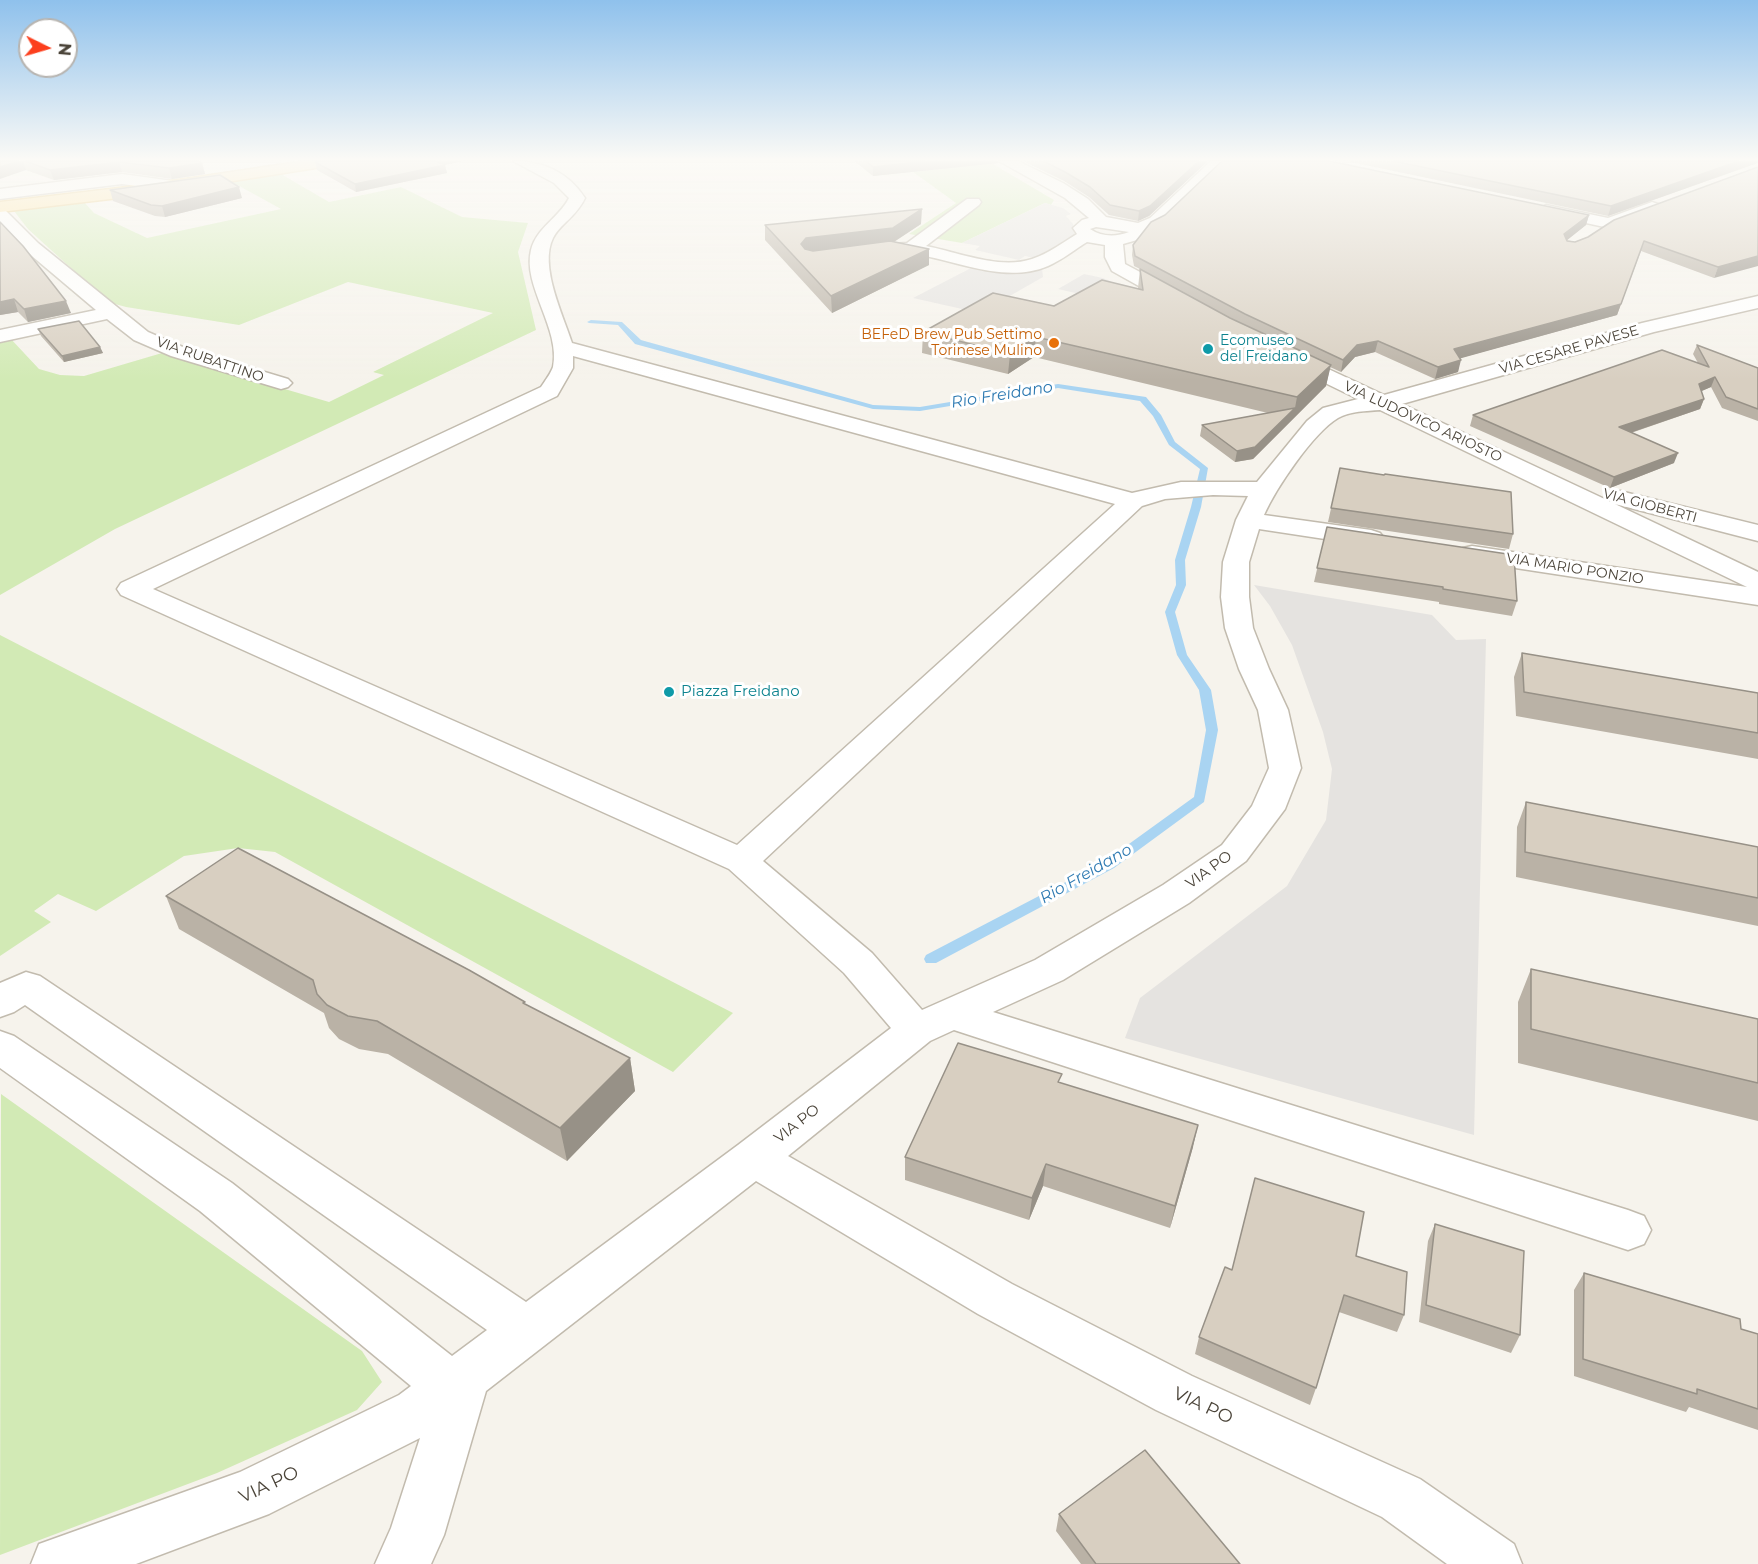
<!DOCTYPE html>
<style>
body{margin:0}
#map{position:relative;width:1758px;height:1564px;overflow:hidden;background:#f6f3ec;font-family:Montserrat,sans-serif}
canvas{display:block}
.north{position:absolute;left:18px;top:18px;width:60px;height:60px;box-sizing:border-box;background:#fff;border:2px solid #b7b4b0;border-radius:50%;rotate:95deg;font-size:16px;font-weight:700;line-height:24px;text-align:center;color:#4b4439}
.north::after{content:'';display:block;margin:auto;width:21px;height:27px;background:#fc3f1d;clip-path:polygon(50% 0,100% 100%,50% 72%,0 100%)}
</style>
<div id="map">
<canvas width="1758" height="1564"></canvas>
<div class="north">N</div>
</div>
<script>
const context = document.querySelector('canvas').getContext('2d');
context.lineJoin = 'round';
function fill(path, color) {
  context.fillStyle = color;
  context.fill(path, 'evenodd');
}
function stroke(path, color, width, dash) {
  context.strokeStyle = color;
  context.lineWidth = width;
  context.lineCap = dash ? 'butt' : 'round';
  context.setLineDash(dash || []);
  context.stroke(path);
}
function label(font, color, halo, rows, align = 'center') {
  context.font = font + ' Montserrat,sans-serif';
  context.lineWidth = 6;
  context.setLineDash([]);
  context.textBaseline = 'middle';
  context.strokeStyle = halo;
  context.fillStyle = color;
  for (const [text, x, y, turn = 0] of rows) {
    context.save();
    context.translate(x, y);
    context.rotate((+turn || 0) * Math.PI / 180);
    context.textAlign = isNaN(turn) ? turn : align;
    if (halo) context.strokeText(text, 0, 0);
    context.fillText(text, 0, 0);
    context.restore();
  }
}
const green = new Path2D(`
 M950,161H988L1054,200L1051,205L1045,203L962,243L909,234L956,203L913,172L938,169Z
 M281,174L329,202L401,187L462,217L528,223L518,252L536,330L115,529L0,595V340L10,338L39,369L60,375L84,376L162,353L329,402L384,375L373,372L493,313L348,282L239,325L126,307L108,302L28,229L14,211L85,203L94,213L147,238L281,209L232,182Z
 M0,635L733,1013L673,1072L275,852L238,848L184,856L96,911L58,894L34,911L51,922L0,956Z
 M1,1094L362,1351L382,1382L357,1410L217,1473L0,1555Z`);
const parking = new Path2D(`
 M1045,203L1063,208L1071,214L1066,216L1073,224L1075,235L1034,258L1025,256L1019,260L975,250L980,246L962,243Z
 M1042,267L1043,277L980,313L913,298L971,268Z
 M1084,274L1103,278L1119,285L1097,298L1058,289Z
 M1254,585L1432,615L1456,640L1486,639L1474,1135L1125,1038L1140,998L1287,886L1326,820L1332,769L1323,732L1292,645L1270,606Z`);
const stream = new Path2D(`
 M591,320L622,322L641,340L873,405L920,407L1058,384L1146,397L1161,415L1175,442L1208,468L1201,507L1185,560L1186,585L1175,612L1187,655L1211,690L1218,730L1204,802L1114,868L936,963H926L924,959L926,955L1104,862L1194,797L1206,730L1199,690L1177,655L1165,612L1176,585L1175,560L1191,507L1200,469L1169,445L1153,416L1140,401L1058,388L920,411L873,409L635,344L618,325L589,323L587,322Z`);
const minor = new Path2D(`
 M513,161C543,161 568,172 585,198C576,217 560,224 553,238C539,266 563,315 572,343L1132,493L1181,482H1257L1307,421L1323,408L1358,399L1280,361L1277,357L1280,353H1294L1384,395L1642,323L1758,296V308L1654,332L1402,404L1611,502L1608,498L1611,493L1620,491L1758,525V541L1615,504L1758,572V605L1463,560L1459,554L1463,548L1472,546L1747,587L1380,410C1367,411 1350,411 1338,418C1313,433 1276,488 1264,515L1371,530L1380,533L1384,538L1380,543L1371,546L1259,529L1249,562V597L1253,628L1269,669L1288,710L1301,768L1285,809L1246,861L1189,903L1063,980L993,1012L1628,1210L1644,1216L1651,1230L1644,1244L1628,1250L954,1030L930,1041L788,1156L1012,1284L1192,1376L1420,1479L1514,1544L1522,1564H1447L1382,1517L1156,1410L978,1314L756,1181L486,1391L444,1535L431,1564H375L391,1528L420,1438L269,1514L136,1564H31L39,1544L240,1472L399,1395L411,1386L200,1211L0,1068V1031L14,1036L232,1183L452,1356L487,1330L25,1005L14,1012L0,1017V983L26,972L40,976L526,1302L738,1145L891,1028L844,973L729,869L121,595L117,589L121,583L541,387C545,381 551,373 553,367C561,329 522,286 531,250C537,227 559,218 569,198L554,183ZM573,356L1115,504L737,845L153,589L557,396L573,368ZM1213,495L1248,496L1236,520L1223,562L1221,597L1225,628L1239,669L1258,710L1269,768L1252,806L1222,845L1163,885L1035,960L922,1010L872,953L763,861L1142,506L1165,499Z
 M999,161H1018L1063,183L1088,199L1106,217L1138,223L1150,218L1211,161H1227L1162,224L1146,232L1144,238L1123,244L1125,264L1185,296L1187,300L1185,304H1171L1112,271L1105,257V245L1087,242C1074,250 1062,260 1048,266C1008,283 965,264 925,256C910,253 894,256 879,253L876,249L879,245L907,243L967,199H979L981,202L979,205L926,246C958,252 999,270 1032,259C1048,254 1062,243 1077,234L1073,228L1082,220L1089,218L1065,198ZM1096,227L1129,232C1116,237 1102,237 1090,229Z
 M122,174L173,181L181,186L173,191L122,184L0,199V189Z
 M1652,202L1658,204L1660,207L1658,210L1609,228L1540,213L1538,210L1546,205L1608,218Z
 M0,209L6,211L38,243L148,332L185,348L288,379L292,383L288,387L281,389L171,356L134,340L107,319L0,342V330L96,310L26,251L0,223Z`);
const major = new Path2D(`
 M305,161H342L335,165L144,195L0,212V202L144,185Z`);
const wall = new Path2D(`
 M0,161H199L202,163L205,174L172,179L122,172L54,180Z
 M464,161L444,165L447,173L356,192L317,170L315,162Z
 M854,161H998V163L873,176Z
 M1023,161H1208L1149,216L1138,221L1109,215L1089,197L1064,181Z
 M1346,161H1758V163L1608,216Z
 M1758,167L1714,278L1641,251L1617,315L1460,358L1458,372L1435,379L1375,352L1355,357L1341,372L1330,367L1326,386L1253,459L1235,462L1200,436L1202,425L1268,413L1034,357L1008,374L922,353L923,332L1138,288L1140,269L1134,266L1132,255L1133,245L1165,215H1589L1586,225L1567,240L1575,242Z
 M110,190L242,198L165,217L155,216L113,201Z
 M0,222L71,313L28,322L18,312L0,315Z
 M921,224L894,242L929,265L832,313L765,240V225Z
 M38,329L100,347L103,353L64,362L41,336Z
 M1697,345L1758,368V421L1722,408L1711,387L1701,391L1704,399L1700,409L1631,433L1674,463L1610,488L1470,426L1473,415L1698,363L1693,354Z
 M1340,468L1513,534L1509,549L1328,522Z
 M1327,527L1517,601L1512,616L1439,604V602L1314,582Z
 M1522,653L1758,693V759L1516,716L1514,677Z
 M1526,802L1758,847V926L1516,877L1517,827Z
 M166,896L525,1004L630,1058L635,1091L567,1161L388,1054L359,1049L339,1039L329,1028L324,1013L179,929Z
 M1531,969L1758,1019V1121L1518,1063V1002Z
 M1060,1083L1193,1147L1170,1228L1043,1186L1029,1220L905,1180V1157Z
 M1435,1224L1520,1335L1511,1353L1419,1322L1428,1241Z
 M1356,1256L1404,1315L1397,1332L1339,1312L1316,1388L1310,1405L1195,1354L1199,1337L1232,1270Z
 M1584,1273L1741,1329L1758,1334V1430L1689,1407L1686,1412L1574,1376V1290Z
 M1059,1514L1240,1564H1081L1056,1531Z`);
const shadedWall = new Path2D(`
 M19,161H23L26,170L0,179V167Z
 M431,161H464L432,167Z
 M926,161H998V163L873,176V167Z
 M1199,161H1208L1149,216L1138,221L1139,211Z
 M1739,161H1758L1757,163L1608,216L1611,206Z
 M119,162L122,172L54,180L50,170Z
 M202,163L205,174L172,179L169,168Z
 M445,165L447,173L356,192L355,184Z
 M239,187L242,198L165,217L162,206Z
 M922,209L921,224L892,243L807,253L801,244L806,238Z
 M1589,215L1586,225L1561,245L1564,234Z
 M1644,241L1617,315L1451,361L1454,349Z
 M929,249V265L832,313L831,296Z
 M1758,256V266L1714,278L1718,267Z
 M14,299L18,312L0,315V302Z
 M66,301L71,313L28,322L24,309Z
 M1036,337L1034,357L1008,374L1010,354Z
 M1378,341L1375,352L1355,357L1341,372L1343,360L1357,345Z
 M100,347L103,353L64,362L62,356Z
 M1461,360L1458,372L1435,379L1438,367Z
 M1331,365L1326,386L1293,419L1297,397Z
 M1715,377L1711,387L1695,394L1699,384Z
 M1704,399L1700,409L1615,438L1619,427Z
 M1295,408L1293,419L1253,459L1235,462L1237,451Z
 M1678,453L1674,463L1610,488L1614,477Z
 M630,1058L635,1091L567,1161L560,1128Z
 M1198,1125L1193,1147L1170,1228L1175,1206Z
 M1046,1164L1043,1186L1029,1220L1032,1198Z`);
const building = new Path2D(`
 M0,161H19L0,167Z
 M25,161H199L202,163L169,168L119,162L50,170Z
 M322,161H435L445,165L355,184L315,162Z
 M866,161H926L873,167Z
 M1043,161H1199L1150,206L1139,211L1110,205L1090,187L1065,172Z
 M1222,161H1329L1589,215L1564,234L1567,241L1575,242L1588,237L1614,220L1758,167V256L1718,267L1644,241L1621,304L1454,349L1461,360L1438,367L1378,341L1357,345L1343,360L1245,314L1135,256L1133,245L1151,222L1165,215Z
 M1393,161H1739L1611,206Z
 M220,175L239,187L162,206L151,205L110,190Z
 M922,209L893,228L806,238L801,244L805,249L813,251L890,241L929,249L831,296L765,225Z
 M0,222L23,246L66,301L24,309L14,299L0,302Z
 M1140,269L1230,318L1331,365L1297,397L1036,337L1010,354L923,332L993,293L1054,306L1102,280L1143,290Z
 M79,321L100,347L62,356L38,329Z
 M1697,345L1758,368V409L1726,397L1715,377L1699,384L1704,399L1619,427L1678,453L1614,477L1473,415L1662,350L1709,367Z
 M1295,408L1255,447L1237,451L1202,425Z
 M1340,468L1384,475L1385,474L1511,492L1513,534L1331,508Z
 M1327,527L1514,555L1517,601L1443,589V587L1317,568Z
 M1522,653L1758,693V733L1524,692Z
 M1526,802L1758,847V898L1525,852Z
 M238,848L469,970L525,1002L523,1003L630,1058L560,1128L377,1021L348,1016L327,1005L317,994L313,980L166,896Z
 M1531,969L1758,1019V1083L1531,1029Z
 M958,1043L1062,1074L1058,1082L1198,1125L1175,1206L1046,1164L1032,1198L905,1157Z
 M1255,1178L1364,1212L1356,1256L1407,1272L1404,1315L1344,1295L1316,1388L1199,1337L1225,1267L1232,1270Z
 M1435,1224L1524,1251L1520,1335L1426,1305Z
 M1584,1273L1740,1319L1741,1329L1758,1334V1409L1697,1389V1394L1583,1359Z
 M1145,1450L1240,1564H1096L1059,1514Z`);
const markers = [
 [1054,343,6,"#e8710a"],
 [1208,349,6,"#0f9aa8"],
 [669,692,6,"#0f9aa8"]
];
const farFoodnames = [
 ["BEFeD Brew Pub Settimo",1042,335],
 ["Torinese Mulino",1042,351]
];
const farCulturenames = [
 ["Ecomuseo",1220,341],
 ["del Freidano",1220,357]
];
const farStreetnames = [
 ["VIA CESARE PAVESE",1569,350,-16],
 ["VIA RUBATTINO",210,360,19],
 ["VIA LUDOVICO ARIOSTO",1423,422,25],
 ["VIA GIOBERTI",1650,506,15],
 ["VIA MARIO PONZIO",1575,569,9]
];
const cultureNames = [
 ["Piazza Freidano",681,692]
];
const streetNames = [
 ["VIA PO",1209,870,-36],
 ["VIA PO",797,1124,-38]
];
const waterNames = [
 ["Rio Freidano",1002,395,-9],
 ["Rio Freidano",1086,874,-30]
];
const nearStreetnames = [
 ["VIA PO",1203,1406,25],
 ["VIA PO",269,1485,-25]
];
fill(green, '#d2eab5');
fill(parking, '#e5e3e0');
fill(stream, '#a9d4f2');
stroke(minor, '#c2bbae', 3);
stroke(major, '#e6c16a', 3);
fill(minor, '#fff');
fill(major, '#ffe39c');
fill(wall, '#bab2a6');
fill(shadedWall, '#979187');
fill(building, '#d8cfc1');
stroke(building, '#979187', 1.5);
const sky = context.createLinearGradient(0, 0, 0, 380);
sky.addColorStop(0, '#8fc1ec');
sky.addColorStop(0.42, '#fbfaf6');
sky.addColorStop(1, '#fbfaf600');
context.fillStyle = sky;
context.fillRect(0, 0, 1758, 380);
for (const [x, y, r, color] of markers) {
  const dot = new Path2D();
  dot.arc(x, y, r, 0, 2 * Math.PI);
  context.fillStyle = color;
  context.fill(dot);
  stroke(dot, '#fff', 2);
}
label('14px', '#c56008', '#fff', farFoodnames, 'right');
label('14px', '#0d838f', '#fff', farCulturenames, 'left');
label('14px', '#4b4439', '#fff', farStreetnames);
label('15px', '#0d838f', '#fff', cultureNames, 'left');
label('15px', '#4b4439', '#fff', streetNames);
label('italic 16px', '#2e7ab2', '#fff', waterNames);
label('18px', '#4b4439', '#fff', nearStreetnames);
</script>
